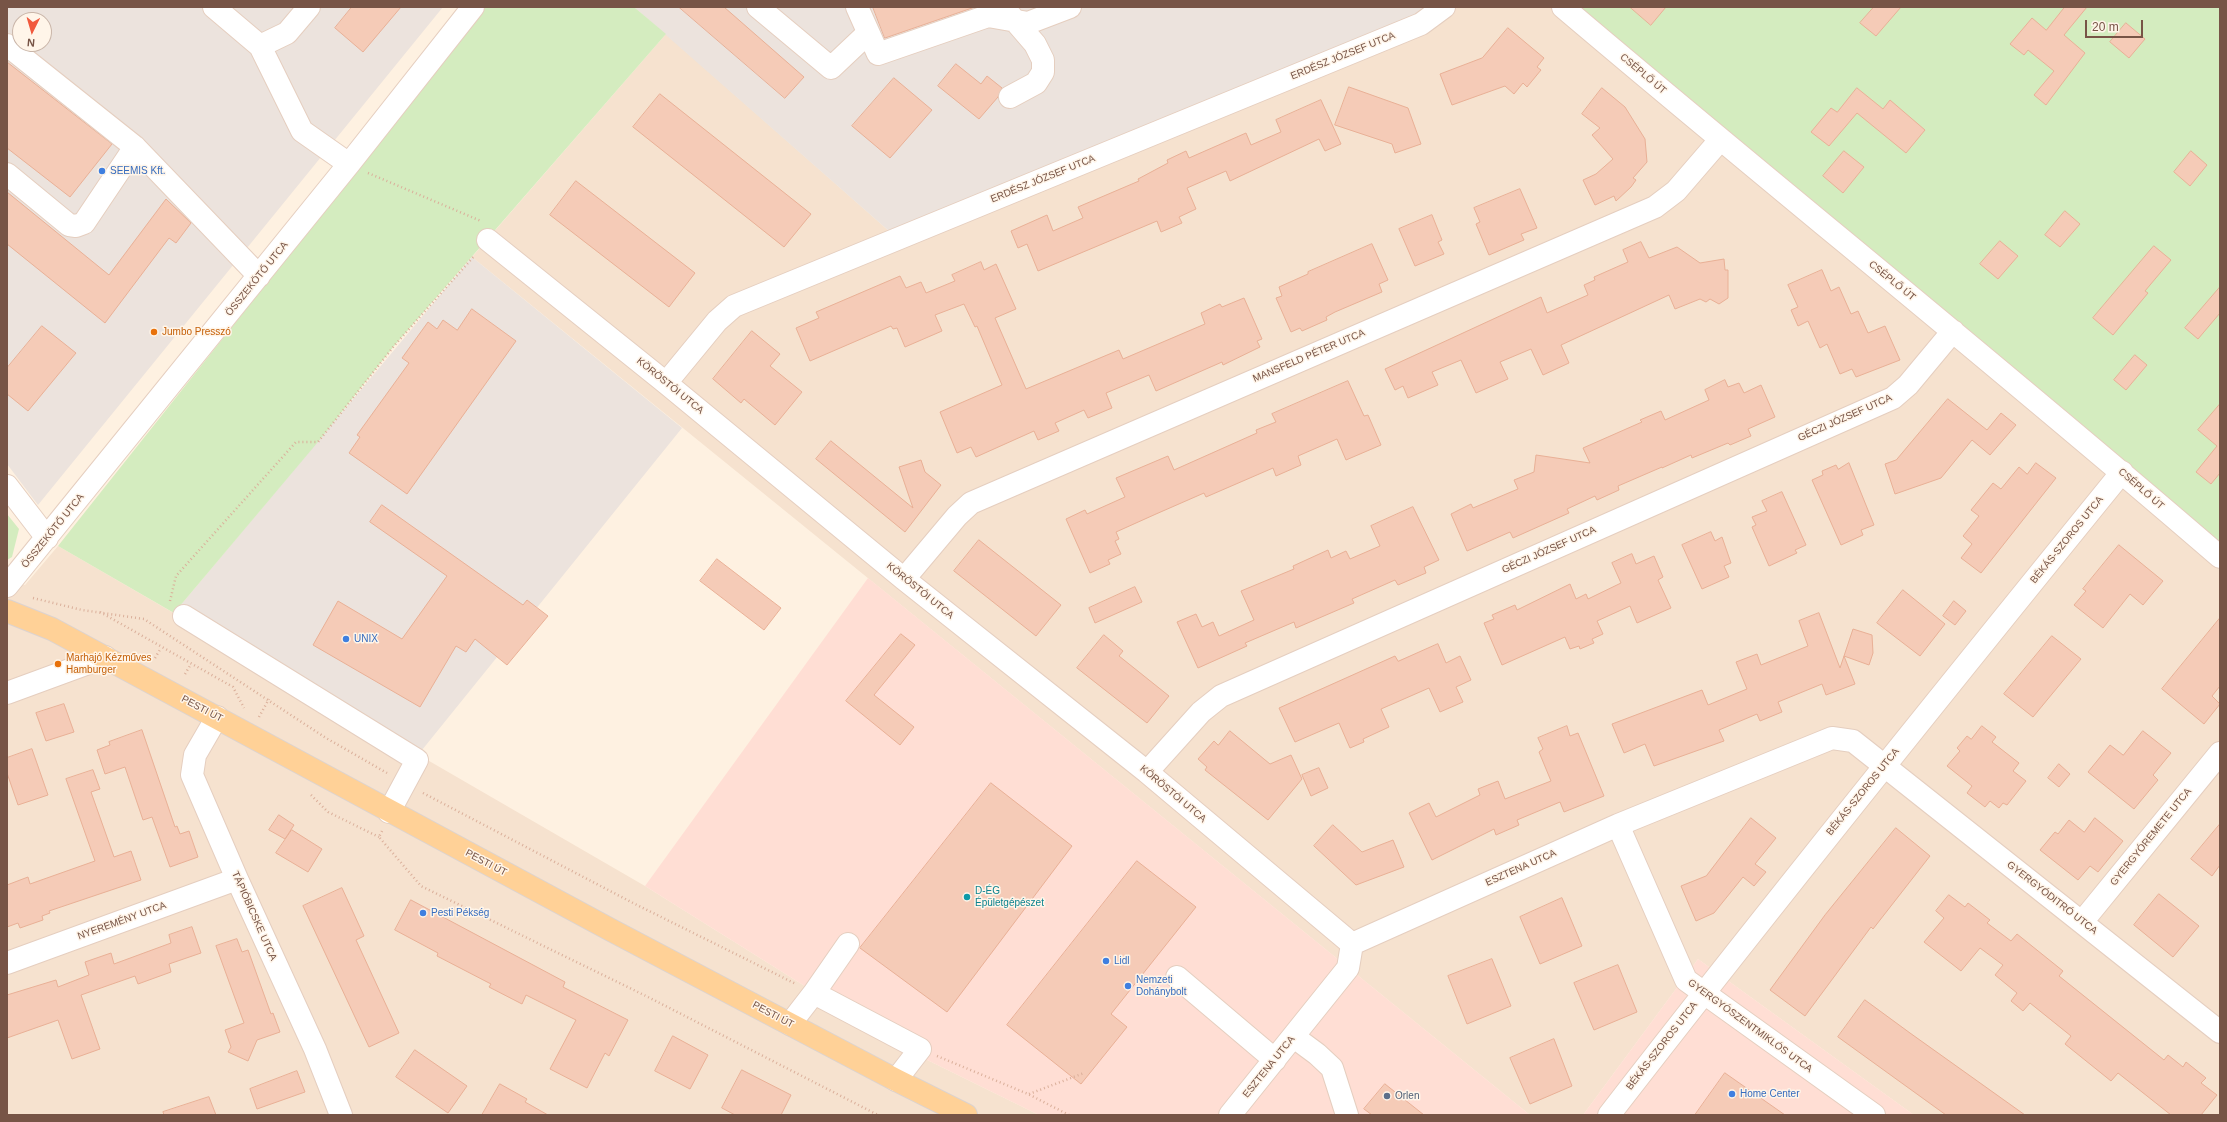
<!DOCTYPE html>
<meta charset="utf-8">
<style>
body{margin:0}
#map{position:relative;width:2227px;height:1122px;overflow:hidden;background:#fef1e1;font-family:Arial,sans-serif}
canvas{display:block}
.frame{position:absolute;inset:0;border:8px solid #775446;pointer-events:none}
.north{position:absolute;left:12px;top:12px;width:40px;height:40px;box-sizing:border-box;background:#fff5e9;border:1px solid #c9b5a8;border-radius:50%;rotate:185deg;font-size:11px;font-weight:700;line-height:16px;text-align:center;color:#775446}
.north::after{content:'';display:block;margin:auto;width:14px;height:18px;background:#f1593d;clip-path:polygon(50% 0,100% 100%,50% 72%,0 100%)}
.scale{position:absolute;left:2085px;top:20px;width:58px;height:18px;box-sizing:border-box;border:2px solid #775446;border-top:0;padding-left:5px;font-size:12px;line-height:14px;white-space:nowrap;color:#775446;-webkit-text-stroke:3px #fff5e9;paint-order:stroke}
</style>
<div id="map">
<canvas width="2227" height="1122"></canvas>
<div class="frame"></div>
<div class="north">N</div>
<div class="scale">20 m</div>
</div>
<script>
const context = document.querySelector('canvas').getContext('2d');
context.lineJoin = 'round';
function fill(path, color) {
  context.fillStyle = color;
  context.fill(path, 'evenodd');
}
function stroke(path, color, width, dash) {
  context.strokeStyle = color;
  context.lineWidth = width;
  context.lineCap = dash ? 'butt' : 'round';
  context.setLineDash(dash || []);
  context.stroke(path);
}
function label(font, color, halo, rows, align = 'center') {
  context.font = font + ' Arial,sans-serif';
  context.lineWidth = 3;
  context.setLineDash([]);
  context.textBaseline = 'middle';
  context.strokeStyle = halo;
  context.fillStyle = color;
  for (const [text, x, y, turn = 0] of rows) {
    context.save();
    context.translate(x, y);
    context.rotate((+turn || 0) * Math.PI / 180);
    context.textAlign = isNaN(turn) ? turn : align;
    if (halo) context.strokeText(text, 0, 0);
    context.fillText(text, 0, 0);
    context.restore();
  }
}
const residential = new Path2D(`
 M1444,7H1563L2220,557V1115H1914L1698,959L1583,1115H1530L472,257L666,34L898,239Z
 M58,546L645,886L907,1050L1039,1115H7V580L25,585Z`);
const commercial = new Path2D(`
 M868,578L1530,1115H1039L907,1050L645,886Z
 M1698,959L1914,1115H1583Z`);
const industrial = new Path2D(`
 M7,7H443L38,505L7,464ZM20,20H44V44H20Z
 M634,7H1444L898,239Z
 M472,257L682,428L418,755L174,613Z`);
const green = new Path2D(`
 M486,7H634L666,34L394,346L318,442L174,613L58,546Z
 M1563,7H2220V557Z
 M7,514L19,529L12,557L7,560Z`);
const building = new Path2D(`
 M352,7H401L363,52L335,28Z
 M679,7H724L804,77L785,98Z
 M873,7H975L885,38Z
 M1630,7H1666L1651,25Z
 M1874,7H1901L1876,36L1860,23Z
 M2065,7H2087L2064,35L2085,53L2046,105L2034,95L2054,71L2028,50L2024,55L2010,44L2032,18L2046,30Z
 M2126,23L2145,39L2129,58L2110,42Z
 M1508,28L1544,58L1537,67L1541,70L1527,87L1523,83L1514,94L1505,86L1452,105L1440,74L1482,58Z
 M7,62L112,144L70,197L7,148Z
 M956,64L981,84L987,76L1002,88L998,97L979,119L938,86Z
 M894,78L932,110L890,158L852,126Z
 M1349,87L1408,108L1421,144L1395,153L1392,144L1335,125Z
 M1602,88L1625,107L1645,139L1647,162L1633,178L1636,180L1631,187L1616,201L1614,196L1595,205L1583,180L1596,174L1613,159L1592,135L1600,128L1582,114Z
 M1857,88L1883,109L1890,100L1925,130L1906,153L1857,113L1829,146L1811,132L1831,108L1837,112Z
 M660,94L811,214L784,247L633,127Z
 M1321,100L1341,144L1325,151L1319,139L1230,181L1226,171L1187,188L1196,209L1179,217L1182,223L1161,232L1157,221L1038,271L1027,244L1018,248L1011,231L1047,215L1053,231L1083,218L1078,207L1139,181L1138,179L1168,163L1167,160L1186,151L1189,158L1246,133L1251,145L1281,132L1276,120Z
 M1844,151L1864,167L1843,193L1823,176Z
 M2191,151L2207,165L2190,186L2174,172Z
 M576,181L695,273L669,307L550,215Z
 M1520,189L1537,228L1521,234L1524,240L1489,255L1476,224L1480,222L1474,208Z
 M7,192L109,275L166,199L191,223L176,243L169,238L105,323L7,244Z
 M2065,211L2080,224L2060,247L2045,235Z
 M1432,215L1442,240L1438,242L1444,254L1415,266L1399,229Z
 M2000,241L2018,256L1998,279L1980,264Z
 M1641,242L1649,258L1677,247L1700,263L1724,259L1725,270H1728V298L1719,304L1710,299L1706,302L1700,299L1675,309L1669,295L1561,345L1569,363L1543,375L1531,349L1500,362L1508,379L1476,393L1461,360L1432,372L1438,385L1408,398L1403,386L1395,390L1385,369L1541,297L1547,313L1588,295L1584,285L1595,280L1594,277L1628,262L1623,250Z
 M1372,244L1388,280L1379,284L1382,292L1335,312L1326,317L1327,320L1302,331L1300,328L1291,332L1276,298L1282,296L1279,287L1308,274V272Z
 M2154,246L2171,260L2145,291L2148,293L2113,335L2093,318Z
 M981,262L984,270L996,264L1016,309L995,318L1026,389L1119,350L1123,359L1205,324L1201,313L1220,304L1222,307L1244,298L1262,339L1257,341L1260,347L1223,365L1222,362L1156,391L1149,375L1106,393L1112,408L1088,418L1084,410L1055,423L1059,431L1038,440L1034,431L976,457L971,447L957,453L940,412L1002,385L977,326L975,327L964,304L935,315L942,331L905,347L897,328L893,329L891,326L810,361L796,328L819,318L816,312L900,276L906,288L921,282L926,293L955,281L952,275Z
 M1822,270L1831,291L1839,287L1851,314L1858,311L1868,333L1885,326L1900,360L1856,377L1852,369L1840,374L1827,344L1820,348L1808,321L1798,326L1791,310L1798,307L1788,285Z
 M2220,287V313L2198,339L2185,328Z
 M472,309L516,341L407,494L349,453L360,437L357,435L409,363L402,358L428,322L437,329L443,320L457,330Z
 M42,326L76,353L28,411L7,394V368Z
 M752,331L780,354L770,366L802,392L775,425L744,399L741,403L713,379Z
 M2135,355L2147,365L2126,390L2114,380Z
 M1725,380L1728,387L1739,383L1744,393L1761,385L1775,417L1748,429L1751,436L1730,445L1728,443L1692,458L1691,455L1662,468V467L1618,486L1619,490L1597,500L1595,496L1567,509L1569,513L1513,538L1510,532L1467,551L1451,514L1471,504L1473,508L1518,489L1514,480L1534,472L1536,455L1590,463L1583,448L1642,422L1640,420L1661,411L1665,420L1709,400L1705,390Z
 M1348,381L1364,416L1368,415L1381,445L1346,460L1337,439L1298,456L1301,465L1276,476L1273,468L1206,497L1204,493L1156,514L1116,532L1119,539L1115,541L1121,554L1108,560L1110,564L1090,573L1066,519L1085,510L1087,514L1125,497L1116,478L1168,456L1174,470L1257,433L1256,430L1276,422L1272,414Z
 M1948,399L1987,430L2001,413L2016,425L1990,455L1972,440L1941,478L1895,494L1885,464L1896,460Z
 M2220,404V473L2211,484L2196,472L2217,446L2198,430Z
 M831,441L913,508L899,467L921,460L925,472L941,485L905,532L816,459Z
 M1849,463L1874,525L1861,530L1863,535L1841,545L1812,480L1823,475L1822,471L1836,465L1838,469Z
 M2036,463L2056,478L1981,573L1961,558L1972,544L1963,536L1979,516L1971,510L1993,483L2001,489L2019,467L2027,474Z
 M1782,492L1806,545L1795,550L1797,553L1769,566L1752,527L1756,525L1752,517L1767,511L1762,501Z
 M382,505L523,605L527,600L548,616L507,665L475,639L466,652L456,646L420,707L313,645L338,601L402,639L447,576L370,522Z
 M1413,507L1439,560L1424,567L1426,573L1398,585L1395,580L1352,599L1354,603L1296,628L1294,622L1245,643L1247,646L1198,668L1177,622L1196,614L1202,627L1213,622L1219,636L1254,620L1241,591L1294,569L1293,566L1328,550L1331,558L1346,551L1350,559L1380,546L1371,526Z
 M1711,532L1715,541L1722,537L1731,563L1724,566L1729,577L1702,589L1682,545Z
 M979,540L1061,605L1036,636L954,571Z
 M2119,545L2163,581L2143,605L2130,594L2103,628L2074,605L2086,591L2083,589Z
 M1632,554L1636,564L1654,556L1663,577L1658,580L1671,608L1637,623L1630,606L1597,621L1603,634L1592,639L1594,643L1580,649L1579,646L1570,649L1565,637L1502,665L1484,623L1494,619L1492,615L1515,605L1517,610L1570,584L1576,599L1586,594L1588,599L1621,583L1612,563Z
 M717,559L781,608L764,630L700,581Z
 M1135,587L1142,602L1095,623L1089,608Z
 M1903,590L1945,624L1920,656L1877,623Z
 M1954,601L1966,611L1955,625L1943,616Z
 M1819,613L1840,668L1853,629L1872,635L1873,653L1869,665L1844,656L1855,684L1826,695L1822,684L1778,702L1782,712L1760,721L1757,714L1719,730L1724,741L1654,766L1645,744L1624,753L1612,724L1702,690L1708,705L1747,689L1736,662L1757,654L1761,665L1808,646L1799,621Z
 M2220,618V686L2212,696L2220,704L2204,724L2162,689Z
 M901,634L915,645L874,695L914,727L900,745L846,701Z
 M1104,635L1123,651L1119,656L1169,696L1147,723L1077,668Z
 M2052,636L2081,659L2033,717L2004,694Z
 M1438,644L1446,663L1460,656L1471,680L1456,687L1463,702L1440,712L1429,688L1381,709L1389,727L1363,739L1364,742L1350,748L1339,723L1295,742L1279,708L1395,656L1398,661Z
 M64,704L74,732L46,741L36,713Z
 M1567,726L1570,736L1578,733L1604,796L1564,812L1560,802L1517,820L1519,825L1496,835L1494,829L1432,860L1409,813L1429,803L1436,817L1480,795L1478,789L1498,781L1505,799L1551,781L1539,752L1543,749L1538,738Z
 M1982,726L1996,737L1992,742L2019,763L2013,771L2026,781L2007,805L2003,803L1999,808L1990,801L1985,807L1967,793L1972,786L1947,766L1960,751L1957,748L1967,736L1971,739Z
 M142,730L175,827L177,826L180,834L189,831L198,857L170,867L152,817L143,820L125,767L105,774L97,750L110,745L109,742Z
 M1230,731L1270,764L1291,755L1302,779L1268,820L1205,770L1207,767L1198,759L1214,741L1218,745Z
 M2143,731L2171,753L2153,775L2158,780L2134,809L2088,772L2110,745L2123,755Z
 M32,749L48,795L18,805L7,773V758Z
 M2059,764L2070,774L2059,787L2048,778Z
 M1319,768L1328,788L1311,796L1302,775Z
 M93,770L100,789L91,792L114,857L131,851L141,880L49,911L50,913L42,916L43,920L20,928L18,923L7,927V885L28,877L30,884L95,861L66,779Z
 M991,783L1072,846L947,1012L860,948Z
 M279,815L294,825L285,839L269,830Z
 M1751,818L1776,838L1755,864L1766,872L1754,886L1743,877L1714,913L1696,921L1681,886L1706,876Z
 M2095,818L2123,841L2098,872L2090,866L2078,880L2040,850L2055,832L2058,834L2069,820L2084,832Z
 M2220,824V865L2212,876L2191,859Z
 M1333,825L1362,852L1393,840L1404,867L1356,885L1314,846Z
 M1896,828L1930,856L1873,929L1871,927L1805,1016L1770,990L1825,915Z
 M292,830L322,849L308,872L276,853Z
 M1137,861L1196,907L1111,1014L1127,1027L1081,1084L1007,1025Z
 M342,888L364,936L356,940L399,1033L369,1047L303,906Z
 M2159,894L2199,926L2173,957L2134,925Z
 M1949,895L1965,907L1968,903L1990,920L1987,923L2011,941L2017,934L2063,971L2059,976L2164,1060L2168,1055L2183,1067L2186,1062L2206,1078L2201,1083L2217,1095L2201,1115H2171L2118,1073L2111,1081L2065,1044L2071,1036L2030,1003L2023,1011L2011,1001L2017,993L1995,975L2003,965L1980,948L1961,971L1924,942L1944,918L1936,911Z
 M1562,898L1582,946L1540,964L1520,917Z
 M411,900L565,982L563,987L628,1020L609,1056L605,1053L587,1088L550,1069L576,1020L526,995L522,1004L489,987L491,984L437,956L438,953L395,930Z
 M192,927L201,953L169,964L171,972L138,984L135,976L81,995L100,1049L72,1059L58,1020L7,1038V995L56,980L58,987L89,975L85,962L111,953L114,964L171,943L169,935Z
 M237,939L242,952L248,950L271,1014L273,1013L280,1032L257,1040L248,1061L228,1052L231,1047L225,1030L244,1023L216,946Z
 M1492,959L1511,1006L1467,1024L1448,976Z
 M1618,965L1637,1012L1594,1030L1574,983Z
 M1865,1000L1910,1033L2025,1115H1946L1838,1037Z
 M673,1036L708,1055L690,1089L655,1071Z
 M1554,1039L1572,1086L1530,1104L1510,1058Z
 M415,1050L467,1086L448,1113L396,1077Z
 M742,1070L791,1095L781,1115H735L722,1108Z
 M297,1071L305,1092L257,1109L250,1089Z
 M1725,1073L1785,1115H1695Z
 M500,1084L527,1099L525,1102L548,1115H482Z
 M1385,1084L1424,1115H1372L1364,1109Z
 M209,1097L216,1115H164L163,1112Z`);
const path = new Path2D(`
 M368,173L481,221
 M33,598L82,610L144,619L326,738L387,773
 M170,601L176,576L296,442H318L394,346L475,255
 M100,612L233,687L244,708
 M155,658L161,648
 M185,674L191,664
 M259,717L269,699
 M423,793L633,903L796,984
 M311,795L328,812L379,837
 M382,831L379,837L421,886L648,997L878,1115
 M937,1056L1028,1094L1069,1115
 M1029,1094L1084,1073`);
const minor = new Path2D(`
 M214,7L260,46L302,131L349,164
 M758,7L831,68L868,33
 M857,7L878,54L988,16L1028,23L1070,7
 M1563,7C1781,192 2004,370 2220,557
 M1010,15L1035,44L1043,60V72L1036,83L1010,97
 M7,45L135,147L259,276
 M260,46L287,33L309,7
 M7,174L69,225L76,226L84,223L135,147
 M488,240L666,383L904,579L1147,772L1352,944
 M666,383L717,321L734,306L1421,24L1444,7
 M7,486L47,538
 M904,579L957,516L971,503L1655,207L1676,191L1720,140
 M7,586L349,164L473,7
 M184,616L417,760L389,812
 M7,693L105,657
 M217,717L195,755L192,775L237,879L315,1049L341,1115
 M1147,772L1201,712L1221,696L1893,398L1908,385L1953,331
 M1618,825L1686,980L1874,1115
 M2082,922L2220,753
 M1352,944L1618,825L1832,738L1853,741L2220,1032
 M7,963L237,879
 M1177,977L1275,1060
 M814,993L920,1049L896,1080
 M790,1024L814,993L848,944
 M1294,1037L1317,1054L1332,1068L1347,1115
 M1230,1115L1348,968L1352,944
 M1609,1115C1777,898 1949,685 2122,472`);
const major = new Path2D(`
 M7,611L52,629L611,930L896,1080L966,1115`);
const markers = [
 [102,171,4,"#3f7fe0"],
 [154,332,4,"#e8710a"],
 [346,639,4,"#3f7fe0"],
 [58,664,4,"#e8710a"],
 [967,897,4,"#0f9aa8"],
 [423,913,4,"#3f7fe0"],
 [1106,961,4,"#3f7fe0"],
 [1128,986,4,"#3f7fe0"],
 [1732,1094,4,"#3f7fe0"],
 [1387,1096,4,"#5c6f8a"]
];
const streetNames = [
 ["ERDÉSZ JÓZSEF UTCA",1343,56,-22],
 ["CSÉPLŐ ÚT",1643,74,40],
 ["ERDÉSZ JÓZSEF UTCA",1043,179,-22],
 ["ÖSSZEKÖTŐ UTCA",257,279,-51],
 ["CSÉPLŐ ÚT",1892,281,39],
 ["MANSFELD PÉTER UTCA",1309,356,-23],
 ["KÖRÖSTÓI UTCA",670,386,39],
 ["GÉCZI JÓZSEF UTCA",1845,418,-24],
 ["CSÉPLŐ ÚT",2141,489,41],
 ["ÖSSZEKÖTŐ UTCA",53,531,-51],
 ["BÉKÁS-SZOROS UTCA",2067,540,-51],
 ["GÉCZI JÓZSEF UTCA",1549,550,-24],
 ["KÖRÖSTÓI UTCA",920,591,39],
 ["PESTI ÚT",202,709,28],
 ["BÉKÁS-SZOROS UTCA",1863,792,-51],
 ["KÖRÖSTÓI UTCA",1173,794,40],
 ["GYERGYÓREMETE UTCA",2151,837,-51],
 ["PESTI ÚT",486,863,28],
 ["ESZTENA UTCA",1521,868,-24],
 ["GYERGYÓDITRÓ UTCA",2052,898,38],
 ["TÁPIÓBICSKE UTCA",254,916,66],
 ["NYEREMÉNY UTCA",122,921,-20],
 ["PESTI ÚT",773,1015,28],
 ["GYERGYÓSZENTMIKLÓS UTCA",1750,1026,36],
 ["BÉKÁS-SZOROS UTCA",1662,1046,-52],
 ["ESZTENA UTCA",1269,1067,-51]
];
const shopNames = [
 ["SEEMIS Kft.",110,171],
 ["UNIX",354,639],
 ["Pesti Pékség",431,913],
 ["Lidl",1114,961],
 ["Nemzeti",1136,980],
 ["Dohánybolt",1136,992],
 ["Home Center",1740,1094]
];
const foodNames = [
 ["Jumbo Presszó",162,332],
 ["Marhajó Kézműves",66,658],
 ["Hamburger",66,670]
];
const cultureNames = [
 ["D-ÉG",975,891],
 ["Épületgépészet",975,903]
];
const serviceNames = [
 ["Orlen",1395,1096]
];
fill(residential, '#f6e2cf');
fill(commercial, '#ffded4');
fill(industrial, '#ece3dd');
fill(green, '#d4ecbf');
fill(building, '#f5cbb7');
stroke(building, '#e9b096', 1);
stroke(minor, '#e5cebf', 24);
stroke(major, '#dcd3cf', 24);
stroke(path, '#daaf9a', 2.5, [1, 3]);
stroke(minor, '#fff', 22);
stroke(major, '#ffd197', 22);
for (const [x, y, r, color] of markers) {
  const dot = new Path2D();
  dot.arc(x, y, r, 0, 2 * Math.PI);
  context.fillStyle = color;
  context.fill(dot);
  stroke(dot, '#fff5e9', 1.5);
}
label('10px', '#775446', '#fff5e9', streetNames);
label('10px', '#366cbe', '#fff5e9', shopNames, 'left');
label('10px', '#c56008', '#fff5e9', foodNames, 'left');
label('10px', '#0d838f', '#fff5e9', cultureNames, 'left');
label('10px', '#4e5e75', '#fff5e9', serviceNames, 'left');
</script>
